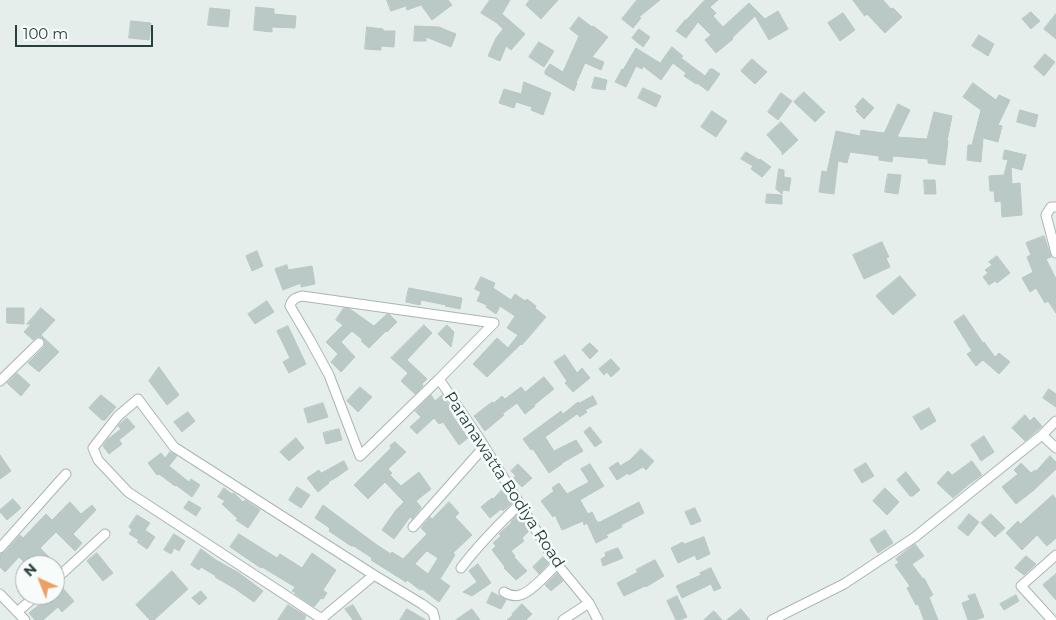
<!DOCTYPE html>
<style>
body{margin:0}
#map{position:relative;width:1056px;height:620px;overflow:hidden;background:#e6eeec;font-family:Montserrat,sans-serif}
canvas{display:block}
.north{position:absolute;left:15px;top:555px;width:50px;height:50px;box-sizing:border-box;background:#f7fbf9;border:1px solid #a3b0ae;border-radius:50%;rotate:316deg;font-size:14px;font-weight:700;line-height:20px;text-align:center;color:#25403e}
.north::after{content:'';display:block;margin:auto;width:18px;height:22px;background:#eda065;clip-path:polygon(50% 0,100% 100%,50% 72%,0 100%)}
.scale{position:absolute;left:15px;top:25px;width:138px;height:22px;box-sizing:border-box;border:2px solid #25403e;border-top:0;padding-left:6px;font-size:15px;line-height:18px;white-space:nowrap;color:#25403e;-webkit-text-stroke:4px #f7fbf9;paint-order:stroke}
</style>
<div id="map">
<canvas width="1056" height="620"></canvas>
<div class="north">N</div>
<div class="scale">100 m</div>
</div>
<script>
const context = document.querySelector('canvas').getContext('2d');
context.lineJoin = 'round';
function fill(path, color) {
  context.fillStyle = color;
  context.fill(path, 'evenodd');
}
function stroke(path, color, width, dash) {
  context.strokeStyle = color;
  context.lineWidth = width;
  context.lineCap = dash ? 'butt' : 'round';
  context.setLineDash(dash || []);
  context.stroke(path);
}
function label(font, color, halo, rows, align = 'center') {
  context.font = font + ' Montserrat,sans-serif';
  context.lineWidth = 5;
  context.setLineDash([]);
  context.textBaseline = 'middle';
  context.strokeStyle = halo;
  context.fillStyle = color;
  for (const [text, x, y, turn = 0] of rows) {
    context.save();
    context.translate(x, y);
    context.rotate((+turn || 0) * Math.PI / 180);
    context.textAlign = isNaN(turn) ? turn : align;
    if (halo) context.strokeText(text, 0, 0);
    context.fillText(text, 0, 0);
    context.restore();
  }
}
const building = new Path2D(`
 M387,0H448L452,5L432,20L421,5L407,10L406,6L391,11Z
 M490,0H510L502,14L525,34L511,50L506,46L500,61L488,56L496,38L503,29L497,23L481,13Z
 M530,0H558L541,19L526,5Z
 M637,0H660L639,17L641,18L633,28L622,19Z
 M705,0H718L710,7L716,13L713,16L723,27L749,3L765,19L778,11L788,29L769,40L755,16L732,38L733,39L716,53L705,40L711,35L698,22L686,38L676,31L685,20H686Z
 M853,0H883L891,9L893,8L902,17L885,33L867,14L865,16Z
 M256,7L274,9V14L296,16L295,28L272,27V32L254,30Z
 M210,8L230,10L228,27L208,25Z
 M1031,12L1040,21L1031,29L1022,19Z
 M843,13L855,30L840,41L828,23Z
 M1056,14V39L1044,29Z
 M579,17L592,27L593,26L608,37L592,57L604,62L601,70L585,63L576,83H577L574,91L545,74V71L550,64L563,72L579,36L570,29Z
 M131,21L151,23L149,40L129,38Z
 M415,26L439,27L456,34L451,47L426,37V41H414Z
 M367,27L383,29V31H395L394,47L381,46V50L365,49Z
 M639,29L650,37L643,47L632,38Z
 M979,35L994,44L988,56L972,46Z
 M539,42L554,51L544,67L529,57Z
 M672,47L683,56L681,58L705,76L710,69H713L720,74L708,91L697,83L696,84L684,76L686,73L673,63L661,80L643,66L642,69L636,66L626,87L615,82L622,69L623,70L636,48L660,63Z
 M1045,54L1055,62L1044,76L1034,67Z
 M752,59L767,72L755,84L741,71Z
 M595,77L607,80L605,90L592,88Z
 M524,82L551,93L543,115L531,110L532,107L516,102L514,108L499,103L504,89L521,94Z
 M973,83L996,100L999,95L1010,100L998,125L1002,126L998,142L983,138L981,162L967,160L968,145H972L981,110L963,97Z
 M643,88L661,96L656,107L638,98Z
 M804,92L825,112L815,122L794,102Z
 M781,93L792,101L778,120L768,112Z
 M863,98L874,108L864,119L856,111L858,110L855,107Z
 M898,104L910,110L897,137L927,139L934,112L952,116L947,141H948L945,165L928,163V159L893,156L892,162L879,160V156L850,152L847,163L838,161L834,194L819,192L822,171L827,172L836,131L860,136L861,130L884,133Z
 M1020,110L1038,115L1035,127L1017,122Z
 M712,111L727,121L716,137L701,127Z
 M781,122L798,140L782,155V152L767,135Z
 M1005,150L1026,155L1022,170L1011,167L1012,184L1020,183L1022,215L1002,217L1001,201L995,202L994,191H990L989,176L1004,175L1008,160L1003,159Z
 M746,152L759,160L760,159L771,167L762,177L751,169L753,166L741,159Z
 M779,169L784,170V177L791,178L789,191L783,190L782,194L776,189Z
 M888,174L901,175L898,194L885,192Z
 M924,180H935L936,194H925Z
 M767,194L782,195V204L766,203Z
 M1044,236L1051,257L1046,259L1056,279V313L1048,301L1045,303L1036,288L1030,292L1022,278L1033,272L1027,257L1031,255L1026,243Z
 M882,242L889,257L886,258L890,267L864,279L853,255Z
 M257,251L263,266L252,271L246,256Z
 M997,256L1010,273L997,283L995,281L989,285L983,277L988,273L985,270L992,265L989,262Z
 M287,265L288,270L312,266L315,284L301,287V283L283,290L275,269Z
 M900,276L916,295L893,315L876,296Z
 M481,277L495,283L493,288L511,300L515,294L525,301L527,299L536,306L535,308L546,317L522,345L521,344L487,377L473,364L497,338L508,348L518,335L507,328L515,316L500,306L496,314L486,307L487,305L477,301L481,292L475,289Z
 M409,288L462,298L460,309L445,306L446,305L421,300L420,305L406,302Z
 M267,301L274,312L255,324L248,314Z
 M7,308H24V324L7,323Z
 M41,308L55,320L41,335L59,352L39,372L28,363L44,347L45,341L40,337H37L33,340L24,332L31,324H27Z
 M344,308L350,309L374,326L387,314L390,315L397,322L387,332L386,331L369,348L361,341L363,340L352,331L341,342L355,357L341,372L331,362L338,354L326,342L343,325L336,320Z
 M964,315L983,343L984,342L995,357L999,353L1010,362L999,374L983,360L976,366L967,354L972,351L954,322Z
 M424,325L432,333L407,360L427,379L422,384L423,386L415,394L401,381L408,373L391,358Z
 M447,325L454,332L451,347L438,334Z
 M288,326L306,364L289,373L283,362L290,358L277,331Z
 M590,343L598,351L590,359L582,350Z
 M565,355L577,373L582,368L590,378L573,392L565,383L567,381L554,362Z
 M611,359L620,369L611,377L607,372L604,375L599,369Z
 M159,367L179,395L167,405L149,381Z
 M17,373L30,385L21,396L7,383Z
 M544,377L554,389L534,405L535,406L525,414L517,403L502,414L504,415L485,431L474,416L492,402L494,403L502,396L505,399L521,387L525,392Z
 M360,387L372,397L358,412L347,401Z
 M1049,389L1056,394V407L1043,398Z
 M101,395L116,407L105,420H102L89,408Z
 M431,395L435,401L442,395L454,413L452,415L468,438L459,445L443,422L439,424L434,418L417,434L410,427L421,417L415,411Z
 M593,396L597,404L585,410L587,412L580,417L577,414L545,437L554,451L576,440L583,451L562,463V464L549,473L533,449L531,450L523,439L561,411L563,414L578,402L579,403Z
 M323,403L328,417L308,423L304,409Z
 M929,408L936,421L921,430L913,417Z
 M188,412L195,421L182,432L174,422Z
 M1025,415L1030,421L1034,417L1042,426L1025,441L1012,428Z
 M127,418L135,427L119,440L122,444L109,454L103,446L108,439L121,429L118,426Z
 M590,427L602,442L595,447L584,432Z
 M339,429L342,440L326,444L323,433Z
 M984,436L994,452L981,461L971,445Z
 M296,438L304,448L289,461L280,452Z
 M395,442L406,452L388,469L392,473L390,475L401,486L419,472L431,489L416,501L421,507V508L412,519L410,517L394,539L382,530L396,510L404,502L385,482L368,499L354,485L391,448L390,446Z
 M641,449L654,461L646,470L643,467L629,475L628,473L617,480L609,468L618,462L620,466L630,460Z
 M170,452L177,456L169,466L189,482L191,479L200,485L192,497L176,485L175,486L159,474L157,475L148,463L161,453L165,458Z
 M0,455L11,471L0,479Z
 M1050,456L1056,462V469L1034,490L1016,504L1002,487L1018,474L1014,470L1021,463L1031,473L1035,470L1036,471Z
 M344,461L348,469L337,477L328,482L329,483L318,492L307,478L319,470L321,473Z
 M972,461L982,475L968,485L953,498L937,483L948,471L952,475Z
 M866,463L874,476L862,483L854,470Z
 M518,464L532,478L522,487L513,478L516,476L511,471Z
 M590,464L604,486L580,500L588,514L592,512L597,522H600L639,502L644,513L621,525L622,527L606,535L608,537L596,543L587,523L584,525L583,521L562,530L555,515L553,517L541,501L554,491L552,488L559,483L567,494L589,482L581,469Z
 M906,472L920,490L913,496H910L897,480Z
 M297,487L310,495L301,508L289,500Z
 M224,488L232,494L234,493L243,502L245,500L260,510L248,528L236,520L238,519L222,504L225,501L218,497Z
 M885,488L899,502L887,515L873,501Z
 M502,490L512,503L503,511L501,509L490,518L481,507L492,498L493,499Z
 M1053,495L1056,499V538L1047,546L1037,535L1022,550L1006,533L1018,521L1020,524Z
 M13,499L21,508L7,520L0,512V510Z
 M189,501L201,508L196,516L184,508Z
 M70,502L81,514L92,505L96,510L73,534L82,543L75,551L56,532L40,548L57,565H27L19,557L5,572L0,567V554L5,552L20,535L23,538L46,514L52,520Z
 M449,502L459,513L455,517L472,535L453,553L455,555L440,579L450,586L439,602L422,589L420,590L407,580L406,582L371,560L372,558L354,546H351L329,531L330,529L327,526L315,518L323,505L377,545L391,554L392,552L403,559L427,534L421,528L430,517L432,519ZM427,551L438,558L428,574L415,564Z
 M695,508L701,521L691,525L685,512Z
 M519,514L529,531L522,538L524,541L511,551L515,556L514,557L527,571L516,580L504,568L505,567L492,550L496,546L493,543L501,536L499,534L512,522L511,521Z
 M969,514L979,522L968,536L958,528Z
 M991,514L1005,528L995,537L981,523Z
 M137,515L150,523L145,530L155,537L147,549L137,542L139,540L129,534L132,530L129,527Z
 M885,530L893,543L878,553L870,540Z
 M174,534L185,541L179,551L174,548L171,554L164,550Z
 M239,534L277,558L280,554L302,568L312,553L336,570L323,590L327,593L323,599L321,598L315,606H313L295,594L296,593L292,591L295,587L262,567L261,568L230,547Z
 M704,537L710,554L697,560L695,555L678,563L671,548L683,542L684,544Z
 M915,544L924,556L912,564L923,579L924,578L933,595L929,597L938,620H924L918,604L916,605L907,588L910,586L895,565L899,563L896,559Z
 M618,548L623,558L603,566L601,559L606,556L605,553Z
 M201,549L216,560L239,573L263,591L254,602L234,588L215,577L216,576L201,567L199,570L191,565Z
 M97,553L113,573L103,581L87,561Z
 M1026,556L1036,564L1024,575L1015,568Z
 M543,557L549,563L539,574L533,567Z
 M655,560L664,576L646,587L645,586L624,596L617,583L638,572L636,570Z
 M478,564L491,583L472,596L463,592L477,582L469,571Z
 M711,568L721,588L714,591L711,584L682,598L676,586L701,575L700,573Z
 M172,571L188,589L154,620H150L136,605Z
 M557,573L563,581L551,591L545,585Z
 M1056,574V600L1043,585Z
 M61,586L74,601L62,612L58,607L43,620H35L29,613L51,595H55V592Z
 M201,591L207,598L199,605L192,598Z
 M492,592L506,600L501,609L487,603Z
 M975,594L984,617L975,620H968L962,603L970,600L968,596Z
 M1016,595L1019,601L1004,610L1000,604Z
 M677,596L687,617L680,620H676L667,601Z
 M522,604L532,614L526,620H507L513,615L512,614Z
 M288,605L306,616L304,620H278Z
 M353,605L362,620H353L345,609Z
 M407,609L426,620H400Z
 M472,609L480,620H456Z
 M741,609L750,620H727Z
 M714,611L722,620H704Z`);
const minor = new Path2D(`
 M1056,207H1051L1046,215L1056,253
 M494,323L439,379L479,438L557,564L589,603L598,620
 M439,379L360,456L329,375L310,340L290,306C292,299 295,298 302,296L494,323
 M0,381L39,343
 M1042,435L1056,448
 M413,527L484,447
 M0,548L66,474
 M461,568C479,544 499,524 520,504
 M55,580L105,534
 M504,592C509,595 514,597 520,595C530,593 549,572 557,564
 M0,594L25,620
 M17,612L37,595
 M322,619L128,492L98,460L93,448L118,416L138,399L174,447L374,575
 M320,620L374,575L422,604L433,612L435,620
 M563,620L589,603
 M772,620L844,584L915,537L1042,435L1056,421
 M1052,620L1021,586L1056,555`);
const streetNames = [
 ["Paranawatta Bodiya Road",504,480,57]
];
fill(building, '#bbc9c6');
stroke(building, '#b8c8c4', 1);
stroke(minor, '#a8b6b4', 11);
stroke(minor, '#fff', 9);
label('16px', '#25403e', '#f7fbf9', streetNames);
</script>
